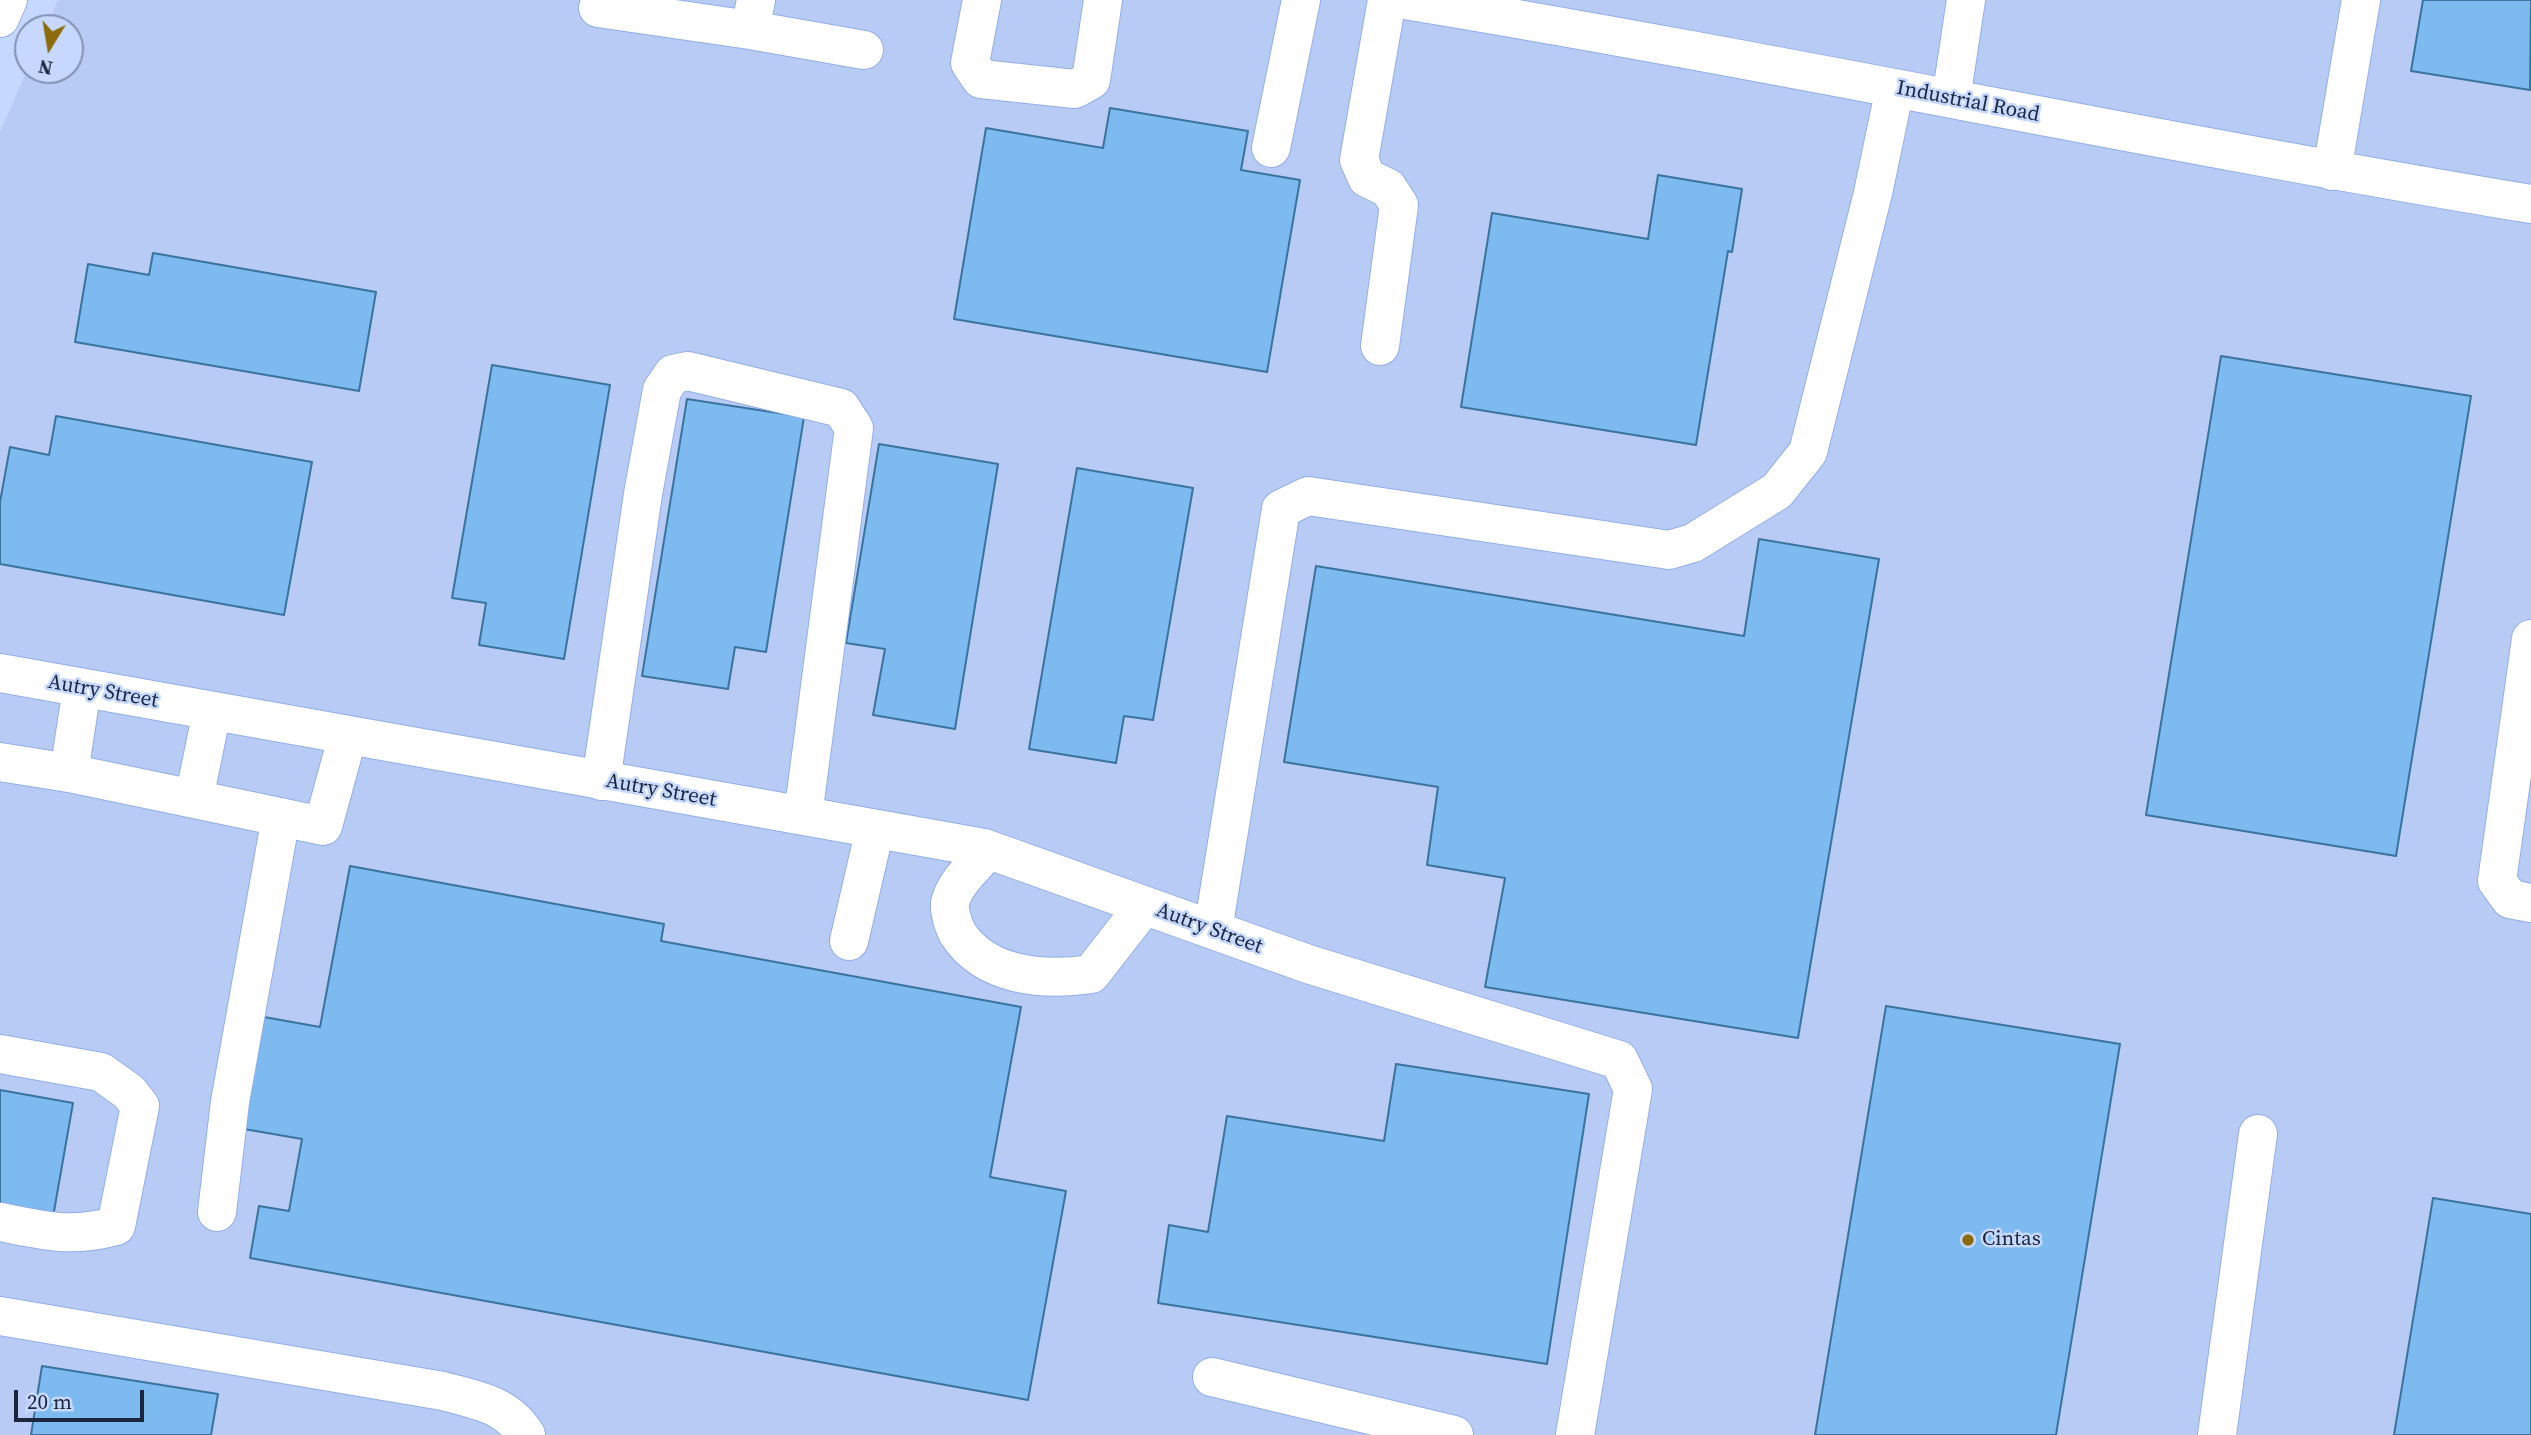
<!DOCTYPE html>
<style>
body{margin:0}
#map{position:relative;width:2531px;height:1435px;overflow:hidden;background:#c6d8fd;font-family:"Source Serif 4",serif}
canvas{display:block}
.north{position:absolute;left:14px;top:14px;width:70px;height:70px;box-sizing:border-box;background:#c6d8fd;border:2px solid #8291b1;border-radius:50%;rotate:191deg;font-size:19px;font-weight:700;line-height:28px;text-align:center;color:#1c273e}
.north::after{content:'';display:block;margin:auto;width:24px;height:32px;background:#8d6b0d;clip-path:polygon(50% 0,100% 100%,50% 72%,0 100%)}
.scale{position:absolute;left:14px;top:1390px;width:130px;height:32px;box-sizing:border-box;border:4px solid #1c273e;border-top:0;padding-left:9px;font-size:21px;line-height:24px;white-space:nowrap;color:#1c273e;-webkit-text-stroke:5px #c6d8fd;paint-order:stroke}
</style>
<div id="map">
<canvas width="2531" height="1435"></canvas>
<div class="north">N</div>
<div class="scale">20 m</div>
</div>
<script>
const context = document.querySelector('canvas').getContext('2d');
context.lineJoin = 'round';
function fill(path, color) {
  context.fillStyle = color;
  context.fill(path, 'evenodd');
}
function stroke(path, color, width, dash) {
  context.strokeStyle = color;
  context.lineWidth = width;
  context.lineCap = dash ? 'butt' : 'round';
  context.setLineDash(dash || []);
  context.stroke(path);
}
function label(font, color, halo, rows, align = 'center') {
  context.font = font + ' "Source Serif 4",serif';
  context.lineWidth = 5;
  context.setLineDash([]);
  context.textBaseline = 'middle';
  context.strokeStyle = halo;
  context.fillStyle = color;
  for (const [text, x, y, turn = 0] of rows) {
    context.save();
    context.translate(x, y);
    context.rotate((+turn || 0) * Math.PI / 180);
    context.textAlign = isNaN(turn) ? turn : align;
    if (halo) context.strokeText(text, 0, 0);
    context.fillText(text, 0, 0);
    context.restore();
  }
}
const built = new Path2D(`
 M58,0H2531V1435H0V132L28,68V70H70V28H46Z`);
const building = new Path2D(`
 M2423,0H2531L2530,90L2411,71Z
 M1110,108L1248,131L1241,170L1300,180L1267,372L954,319L986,128L1103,148Z
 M1658,175L1742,189L1732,252L1728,251L1696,445L1461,407L1492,213L1648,239Z
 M153,253L376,292L359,391L75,342L88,264L149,275Z
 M2221,356L2471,396L2396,856L2146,815Z
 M492,365L610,385L564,659L479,645L486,603L452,598Z
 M687,399L804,417L766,652L735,647L728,689L642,676Z
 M56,416L312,462L284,615L0,564V502L10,447L49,455Z
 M879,444L998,464L955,729L873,715L885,649L846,643Z
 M1077,468L1193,488L1153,720L1124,716L1116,763L1029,749Z
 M1759,539L1879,559L1798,1038L1485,987L1505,878L1427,865L1438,787L1284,762L1316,566L1744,636Z
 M350,866L664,924L661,941L1021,1007L990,1177L1066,1191L1028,1400L250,1258L259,1206L289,1211L302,1139L244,1129L264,1017L320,1027Z
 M1886,1006L2120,1044L2056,1435H1815Z
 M1396,1064L1589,1094L1547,1364L1158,1303L1169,1225L1208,1232L1227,1116L1384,1141Z
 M0,1090L73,1103L53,1217L0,1208Z
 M2433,1198L2531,1214V1435H2394Z
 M42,1366L218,1394L211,1435H31Z`);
const minor = new Path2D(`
 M982,0L970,63L981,79L1075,89L1091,80L1103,0
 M1405,0C1781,62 2155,142 2531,204
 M598,8L750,30L756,0
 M0,18L8,0
 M750,30L864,50
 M1951,99L1966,0
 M1271,148L1301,0
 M2332,171L2361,0
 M1380,346L1399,205L1388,188L1367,178L1359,160L1387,0
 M2531,639L2497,881L2510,899L2531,903
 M0,673L984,848L1308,964L1619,1060L1633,1089L1575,1435
 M82,688L69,773L194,799
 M212,711L194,799L323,826L348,735
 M0,762L69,773
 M601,781L643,494L662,390L673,374L688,371L841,408L854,428L803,816
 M988,850C976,865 954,883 950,903C949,912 954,927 958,934C986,977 1045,981 1091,974L1144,906
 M1213,930L1281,509L1308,496L1669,550L1693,543L1777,491L1808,452L1873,193L1895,88
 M849,941L875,829
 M0,1054L101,1072L129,1092L140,1106L116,1226C69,1238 47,1231 0,1222
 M217,1212L230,1102L281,817
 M0,1316L443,1391C476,1400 507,1404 526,1435
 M1212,1377L1454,1435
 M2217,1435L2258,1134`);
const markers = [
 [1968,1240,7,"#8d6b0d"]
];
const streetNames = [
 ["Industrial Road",1968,102,11],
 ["Autry Street",103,692,10],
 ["Autry Street",661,791,10],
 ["Autry Street",1209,929,20]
];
const poiNames = [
 ["Cintas",1982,1240]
];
fill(built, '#b8cbf4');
fill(building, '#7cbaef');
stroke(building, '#3b739f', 2);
stroke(minor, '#93aee9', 40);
stroke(minor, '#fff', 38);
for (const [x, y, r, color] of markers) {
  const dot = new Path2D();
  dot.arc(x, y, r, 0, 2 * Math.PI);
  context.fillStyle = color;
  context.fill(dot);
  stroke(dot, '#c6d8fd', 2.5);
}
label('21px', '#1c273e', '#c6d8fd', streetNames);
label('21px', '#1c273e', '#c6d8fd', poiNames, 'left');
</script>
